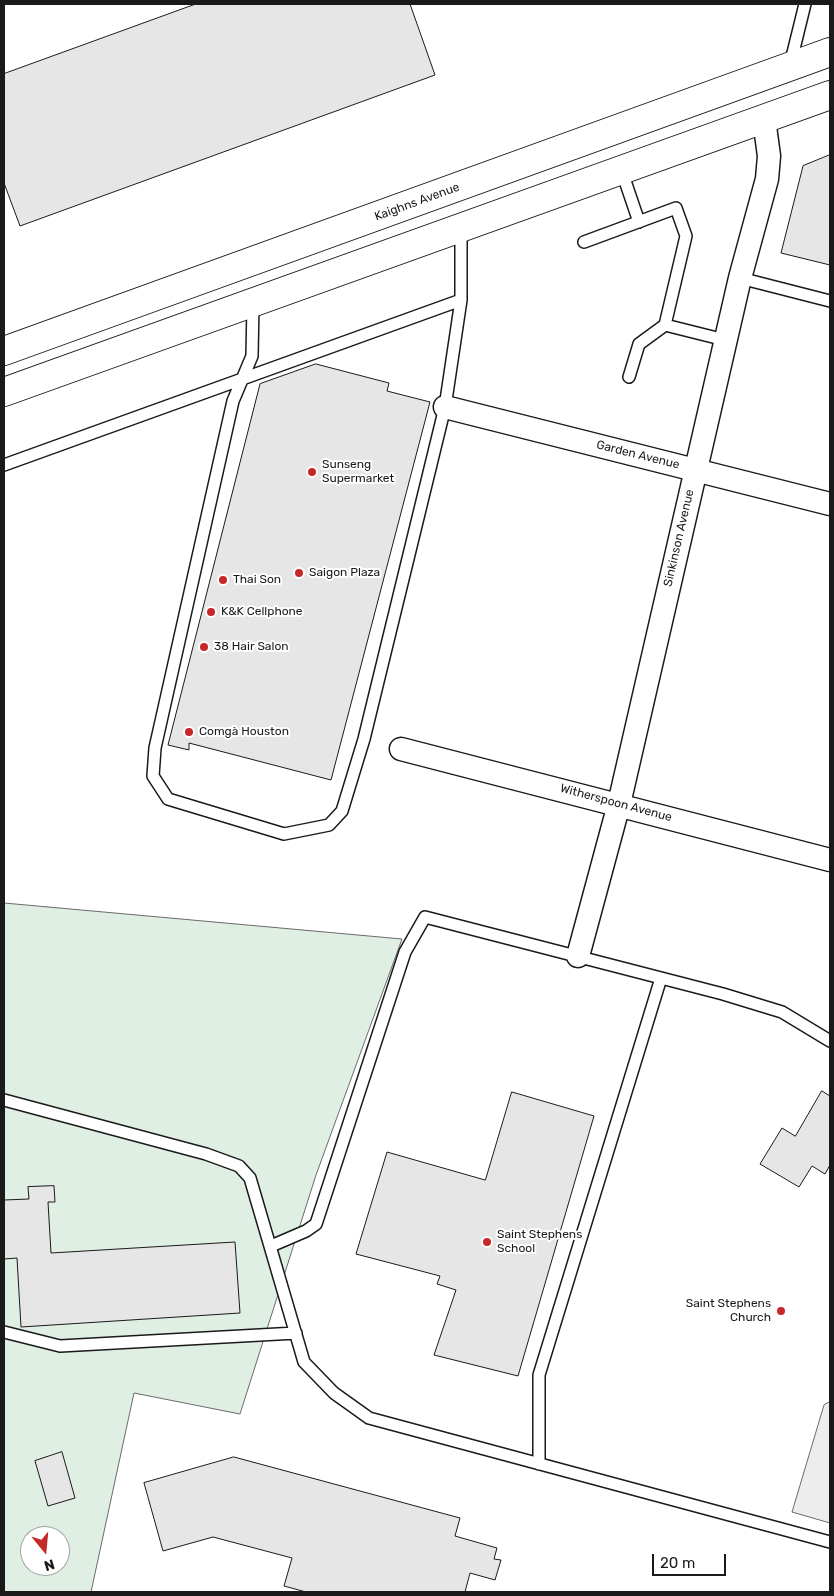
<!DOCTYPE html>
<meta charset="utf-8">
<style>
body{margin:0}
#map{position:relative;width:834px;height:1596px;overflow:hidden;background:#fff;font-family:Rubik,sans-serif}
canvas{display:block}
.frame{position:absolute;inset:0;border:5px solid #1a1a1a;pointer-events:none}
.north{position:absolute;left:20px;top:1526px;width:50px;height:50px;box-sizing:border-box;background:#fff;border:1px solid #a3a3a3;border-radius:50%;rotate:163deg;font-size:14px;font-weight:700;line-height:20px;text-align:center;color:#1a1a1a}
.north::after{content:'';display:block;margin:auto;width:18px;height:22px;background:#c62828;clip-path:polygon(50% 0,100% 100%,50% 72%,0 100%)}
.scale{position:absolute;left:652px;top:1554px;width:74px;height:22px;box-sizing:border-box;border:2px solid #1a1a1a;border-top:0;padding-left:6px;font-size:15px;line-height:18px;white-space:nowrap;color:#1a1a1a;-webkit-text-stroke:4px #fff;paint-order:stroke}
</style>
<div id="map">
<canvas width="834" height="1596"></canvas>
<div class="frame"></div>
<div class="north">N</div>
<div class="scale">20 m</div>
</div>
<script>
const context = document.querySelector('canvas').getContext('2d');
context.lineJoin = 'round';
function fill(path, color) {
  context.fillStyle = color;
  context.fill(path, 'evenodd');
}
function stroke(path, color, width, dash) {
  context.strokeStyle = color;
  context.lineWidth = width;
  context.lineCap = dash ? 'butt' : 'round';
  context.setLineDash(dash || []);
  context.stroke(path);
}
function label(font, color, halo, rows, align = 'center') {
  context.font = font + ' Rubik,sans-serif';
  context.lineWidth = 4;
  context.setLineDash([]);
  context.textBaseline = 'middle';
  context.strokeStyle = halo;
  context.fillStyle = color;
  for (const [text, x, y, turn = 0] of rows) {
    context.save();
    context.translate(x, y);
    context.rotate((+turn || 0) * Math.PI / 180);
    context.textAlign = isNaN(turn) ? turn : align;
    if (halo) context.strokeText(text, 0, 0);
    context.fillText(text, 0, 0);
    context.restore();
  }
}
const green = new Path2D(`
 M4,903L402,939L316,1175L240,1414L134,1393L91,1592H4ZM30,1536H60V1566H30Z`);
const parking = new Path2D(`
 M830,1402V1523L792,1512L824,1405Z`);
const building = new Path2D(`
 M196,4H410L435,75L20,226L4,183V74Z
 M830,155V265L781,253L803,166Z
 M316,364L389,383L387,391L430,402L331,780L189,743V750L168,745L260,384Z
 M822,1091L830,1096V1165L825,1174L812,1166L799,1187L760,1164L782,1128L795,1136Z
 M512,1092L594,1116L518,1376L434,1355L456,1290L437,1284L440,1276L356,1254L387,1152L485,1180Z
 M54,1186L55,1202H48L51,1253L235,1242L240,1313L21,1327L17,1258L4,1259V1200L29,1199L28,1187Z
 M62,1452L75,1498L48,1506L35,1461Z
 M234,1457L460,1518L455,1536L497,1548L494,1559L501,1560L495,1580L470,1573L465,1592H306L284,1586L292,1558L213,1537L163,1551L144,1483Z`);
const lane = new Path2D(`
 M790,65L805,4
 M621,169L639,222
 M584,242L676,208L686,236L665,325L639,344L629,377
 M740,278L830,301
 M253,304L252,356L233,401L155,748L153,776L168,799L284,834L329,825L342,811L364,739L445,407L461,300V227
 M665,325L725,340
 M4,465L461,300
 M4,1100L206,1154L239,1166L250,1178L304,1362L334,1393L369,1418L830,1542
 M271,1246L306,1231L316,1224L405,952L425,917L723,994L782,1012L830,1041
 M4,1332L60,1346L296,1333
 M539,1464V1375L661,978`);
const street = new Path2D(`
 M445,407L830,504
 M401,749L830,860
 M578,956L619,804L740,278L767,179L769,156L764,119`);
const highway = new Path2D(`
 M4,351L830,52
 M4,392L830,95`);
const markers = [
 [312,472,5,"#c62828"],
 [299,573,5,"#c62828"],
 [223,580,5,"#c62828"],
 [211,612,5,"#c62828"],
 [204,647,5,"#c62828"],
 [189,732,5,"#c62828"],
 [487,1242,5,"#c62828"],
 [781,1311,5,"#c62828"]
];
const streetNames = [
 ["Kaighns Avenue",417,202,-20],
 ["Garden Avenue",638,455,14],
 ["Sinkinson Avenue",679,538,-77],
 ["Witherspoon Avenue",616,803,15]
];
const poiNames = [
 ["Sunseng",322,465],
 ["Supermarket",322,479],
 ["Saigon Plaza",309,573],
 ["Thai Son",233,580],
 ["K&K Cellphone",221,612],
 ["38 Hair Salon",214,647],
 ["Comgà Houston",199,732],
 ["Saint Stephens",497,1235],
 ["School",497,1249],
 ["Saint Stephens",771,1304,"right"],
 ["Church",771,1318,"right"]
];
fill(green, '#e0efe3');
stroke(green, '#6a6a6a', 1);
fill(parking, '#ededed');
stroke(parking, '#6a6a6a', 1);
fill(building, '#e6e6e6');
stroke(building, '#1a1a1a', 1);
stroke(lane, '#1a1a1a', 14);
stroke(street, '#1a1a1a', 25);
stroke(highway, '#1a1a1a', 30);
stroke(lane, '#fff', 11);
stroke(street, '#fff', 22);
stroke(highway, '#fff', 28);
for (const [x, y, r, color] of markers) {
  const dot = new Path2D();
  dot.arc(x, y, r, 0, 2 * Math.PI);
  context.fillStyle = color;
  context.fill(dot);
  stroke(dot, '#fff', 2);
}
label('12px', '#1a1a1a', '#fff', streetNames);
label('12px', '#1a1a1a', '#fff', poiNames, 'left');
</script>
